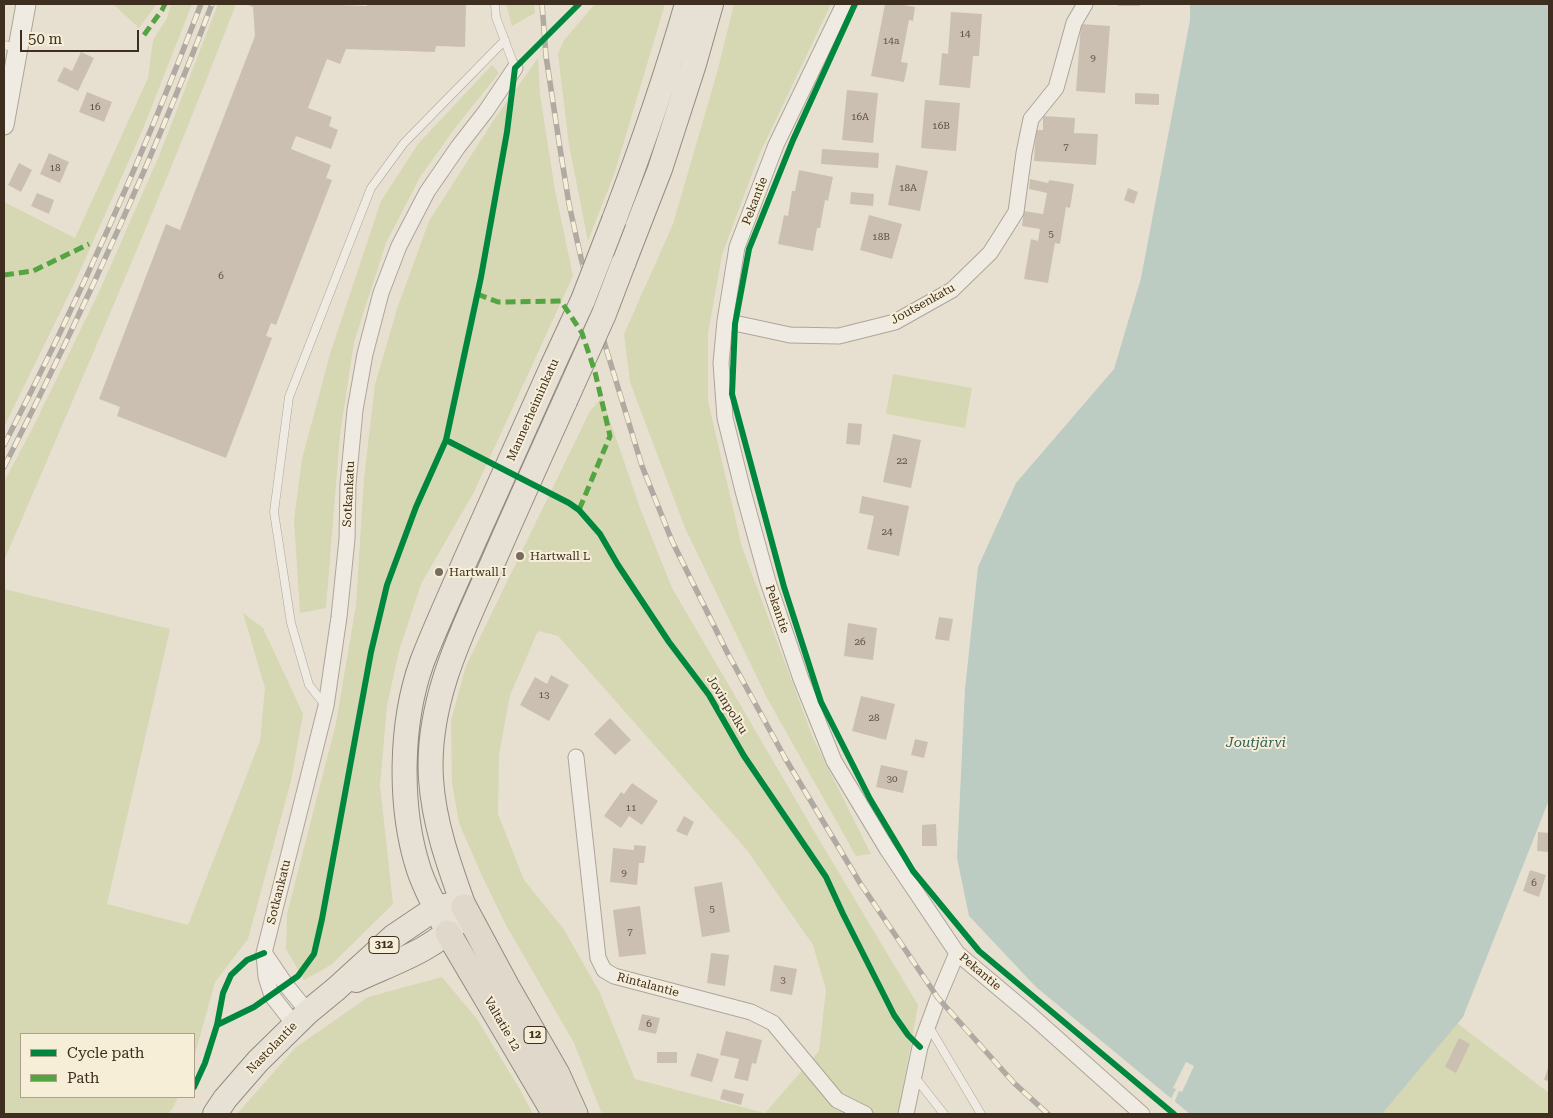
<!DOCTYPE html>
<meta charset="utf-8">
<style>
body{margin:0}
#map{position:relative;width:1553px;height:1118px;overflow:hidden;background:#e7e0d1;font-family:"Roboto Serif",serif}
canvas{display:block}
.frame{position:absolute;inset:0;border:5px solid #3d2e20;pointer-events:none}
.legend{position:absolute;left:20px;top:1033px;width:175px;height:65px;box-sizing:border-box;background:#f7eed8;border:1px solid #ada18e;margin:0;padding:6px 9px;list-style:none;font-size:15px;color:#3d2e20}
.legend li{display:flex;align-items:center;gap:10px;height:25px}
.legend b{width:25px;border:1px solid #ada18e}
.scale{position:absolute;left:20px;top:30px;width:119px;height:22px;box-sizing:border-box;border:2px solid #3d2e20;border-top:0;padding-left:6px;font-size:15px;line-height:18px;white-space:nowrap;color:#3d2e20;-webkit-text-stroke:4px #f7eed8;paint-order:stroke}
</style>
<div id="map">
<canvas width="1553" height="1118"></canvas>
<div class="frame"></div>
<ul class="legend">
<li><b style="height:6px;background:#00873e"></b>Cycle path</li>
<li><b style="height:6px;background:#54a441"></b>Path</li>
</ul>
<div class="scale">50 m</div>
</div>
<script>
const context = document.querySelector('canvas').getContext('2d');
context.lineJoin = 'round';
function fill(path, color) {
  context.fillStyle = color;
  context.fill(path, 'evenodd');
}
function stroke(path, color, width, dash) {
  context.strokeStyle = color;
  context.lineWidth = width;
  context.lineCap = dash ? 'butt' : 'round';
  context.setLineDash(dash || []);
  context.stroke(path);
}
function label(font, color, halo, rows, align = 'center') {
  context.font = font + ' "Roboto Serif",serif';
  context.lineWidth = 4;
  context.setLineDash([]);
  context.textBaseline = 'middle';
  context.strokeStyle = halo;
  context.fillStyle = color;
  for (const [text, x, y, turn = 0] of rows) {
    context.save();
    context.translate(x, y);
    context.rotate((+turn || 0) * Math.PI / 180);
    context.textAlign = isNaN(turn) ? turn : align;
    if (halo) context.strokeText(text, 0, 0);
    context.fillText(text, 0, 0);
    context.restore();
  }
}
const green = new Path2D(`
 M113,4H157L139,28Z
 M171,4H192L143,129L75,282L4,427V202L75,238L148,78L153,40L167,18Z
 M218,4H236C164,192 83,376 4,561V482L32,429L99,292L159,156Z
 M506,4H534L535,13L512,26Z
 M595,4H665L615,172L588,241L569,145L558,54L564,40Z
 M734,4H831L759,155L722,255L708,334V401L742,547L813,738L871,854L856,856L767,698L685,528L630,382L624,334L673,224L718,69Z
 M538,58L540,95L555,190L573,276L474,492L421,584L399,651L387,706L380,785L393,904L331,965L304,980L286,949L287,914L336,723L356,605L364,478L375,384L398,306L429,221L495,118Z
 M492,65L499,73L455,128L420,177L386,243L354,342L340,435L326,608L300,613L294,520L302,459L330,354L381,201L418,144Z
 M893,374L972,388L965,428L886,414Z
 M602,397L640,508L672,588L814,831L918,1005L898,1114H602L574,1043L506,925L482,876L459,823L452,783L451,720L466,666L590,411ZM538,631L558,636L747,850L813,945L826,990L819,1051L765,1113L635,1079L599,991L563,928L524,880L498,814L499,754L510,695Z
 M4,589L170,629L107,904L188,925L260,741L265,688L243,613L263,628L303,714L291,781L248,939L215,982L194,1058V1034H21V1097H178L174,1106L168,1114H4Z
 M442,977L477,1019L522,1093L533,1114H237L295,1048L368,997Z
 M1457,1023L1549,1093V1114H1382Z`);
const water = new Path2D(`
 M1190,4H1549V800L1463,1017L1382,1114H1190L1036,987L969,916L957,858L965,689L978,567L1016,483L1114,369L1141,278L1190,20Z`);
const pier = new Path2D(`
 M1186,1062L1194,1066L1182,1092L1179,1091L1174,1103L1170,1101L1176,1089L1173,1088Z`);
const building = new Path2D(`
 M249,4H316L367,6V4H466L465,47L436,46L435,52L346,49L340,64L327,59L308,108L332,117L329,126L338,130L331,149L296,136L291,149L331,165L326,178L332,180L276,325L271,323L266,336L272,338L226,458L117,416L120,407L99,399L166,224L180,230L255,36L253,7L248,5Z
 M885,4H898L915,7L913,21L909,20L901,62L908,63L904,82L871,76Z
 M1118,4H1140V6H1118Z
 M951,12L982,14L979,56H973L970,88L939,85L942,53L948,54Z
 M1081,24L1110,26L1105,93L1076,91Z
 M81,52L94,58L78,91L57,81L64,67L72,71Z
 M847,90L878,93L873,143L842,140Z
 M87,92L112,102L104,122L79,112Z
 M1135,93L1159,94V105L1135,104Z
 M925,100L960,103L956,151L921,148Z
 M1043,116L1075,118L1074,133L1098,134L1096,165L1034,161L1036,130H1043Z
 M822,149L879,153L878,168L821,164Z
 M49,153L69,162L60,183L40,174Z
 M19,163L32,170L21,192L8,185Z
 M896,165L928,171L920,211L888,205Z
 M799,170L833,177L828,201L825,200L820,228H817L813,251L778,244L784,215L788,216L792,191H795Z
 M1030,179L1048,183L1049,180L1074,184L1070,208L1066,207L1060,244L1055,243L1048,283L1024,279L1031,239L1038,241L1040,229L1022,226L1024,211L1043,214L1047,193L1029,189Z
 M1128,188L1138,192L1134,204L1124,200Z
 M851,192L874,194L873,206L850,204Z
 M37,193L54,200L49,214L31,206Z
 M869,215L902,224L892,259L860,250Z
 M848,423L862,424L860,445L846,444Z
 M893,434L921,440L911,488L883,482Z
 M862,496L909,506L899,556L867,549L874,516L859,513Z
 M939,617L953,619L949,641L935,639Z
 M848,623L877,628L873,660L844,656Z
 M551,675L569,685L549,721L520,705L535,677L547,684Z
 M861,696L895,704L886,740L852,731Z
 M610,718L631,740L615,755L594,734Z
 M915,739L928,742L924,758L911,755Z
 M881,765L908,771L903,793L876,787Z
 M632,783L658,801L642,825L629,816L621,828L604,816L621,792L624,794Z
 M684,816L694,822L687,836L676,831Z
 M936,824L937,846H922V825Z
 M1538,832L1549,833V852L1537,851Z
 M634,845L646,846L644,863H639L637,885L610,882L613,848L634,850Z
 M1530,870L1546,875L1539,897L1523,891Z
 M722,882L730,932L702,937L694,887Z
 M640,906L646,954L619,957L613,910Z
 M711,953L729,955L725,986L707,983Z
 M774,965L797,969L792,995L770,991Z
 M642,1014L660,1018L656,1034L638,1030Z
 M726,1031L762,1040L756,1064L752,1063L748,1081L734,1078L739,1059L720,1055Z
 M1459,1038L1470,1044L1456,1073L1445,1067Z
 M657,1052H677V1063H657Z
 M697,1053L719,1059L712,1082L690,1076Z
 M1549,1065V1081L1544,1080Z
 M723,1089L744,1094L741,1105L720,1099Z`);
const service = new Path2D(`
 M495,4L496,17L515,68
 M4,45L17,48
 M325,705L309,685L291,623L274,512L289,397L371,188L404,143L505,40
 M928,1025L981,1114
 M914,1076L944,1114`);
const minor = new Path2D(`
 M844,4L776,145L737,247L725,321L721,363L725,418L743,491L768,582L801,679L834,761L887,849L957,953L1032,1016L1142,1114
 M725,321L790,335L839,336L895,322L952,290L990,253L1016,212L1024,153L1031,119L1056,88L1074,23L1085,4
 M576,757L598,958L604,970L614,976L751,1012L773,1023L837,1100L865,1114
 M265,954L286,985L308,1012
 M294,1024L272,996L266,977L264,953L326,706L339,617L347,539L348,484L355,410L365,354L381,293L399,246L427,192L458,147L486,111L515,68
 M906,1114L920,1047L938,998L957,953`);
const tertiary = new Path2D(`
 M4,125L26,4`);
const primary = new Path2D(`
 M614,220C641,149 666,77 687,4
 M623,264L660,169L694,64L711,4
 M464,907C449,865 434,824 431,779C426,701 463,630 494,560C517,507 541,454 565,401
 M448,933C438,911 425,890 418,867C399,806 400,723 422,662C435,628 451,594 465,561C494,496 523,432 552,367
 M356,980C387,965 437,949 458,921
 M215,1114L225,1099L258,1061L308,1012L336,989L393,937L436,908L450,905`);
const trunk = new Path2D(`
 M464,907L507,987L557,1074L575,1114
 M448,933L555,1114`);
const rail = new Path2D(`
 M542,4L546,56L559,142L569,204L581,258L605,345L642,466L672,541L727,652L785,758L860,883L938,998L1014,1083L1048,1114
 M4,445C78,302 144,154 201,4
 M4,467C81,316 152,162 212,4`);
const primaryBridge = new Path2D(`
 M552,367L583,300L614,220
 M565,401L604,314L623,264`);
const quiet = new Path2D(`
 M144,35L162,10L165,4
 M4,275L33,271L89,244
 M477,294L498,302L561,301L582,333L595,372L610,436L579,510`);
const cycleway = new Path2D(`
 M855,4L793,140L749,249L735,324L732,394L784,587L821,702L870,799L913,871L979,951L1174,1114
 M446,440L569,503L579,510L600,534L618,565L669,642L709,695L744,756L826,877L843,914L894,1015L908,1035L920,1047
 M217,1025L223,993L231,975L247,960L264,953
 M194,1087L205,1063L217,1025L254,1007L298,976L314,954L322,919L371,652L387,585L416,507L446,440L481,277L507,132L515,68L579,4`);
const markers = [
 [520,556,5,"#786c5e"],
 [439,572,5,"#786c5e"]
];
const numberNames = [
 ["14",965,34],
 ["14a",891,41],
 ["9",1093,58],
 ["16",95,107],
 ["16A",860,117],
 ["16B",941,126],
 ["7",1066,147],
 ["18",55,168],
 ["18A",908,188],
 ["5",1051,234],
 ["18B",881,237],
 ["6",221,276],
 ["22",902,461],
 ["24",887,532],
 ["26",860,642],
 ["13",544,695],
 ["28",874,718],
 ["30",892,779],
 ["11",631,808],
 ["9",624,873],
 ["6",1534,883],
 ["5",712,909],
 ["7",630,932],
 ["3",783,980],
 ["6",649,1024]
];
const shields = [
 [384,945,30],
 [535,1035,22]
];
const shieldNames = [
 ["312",384,945],
 ["12",535,1035]
];
const streetNames = [
 ["Pekantie",755,201,-69],
 ["Joutsenkatu",923,304,-29],
 ["Mannerheiminkatu",533,410,-66],
 ["Sotkankatu",349,494,-87],
 ["Pekantie",777,609,71],
 ["Jovinpolku",727,705,58],
 ["Sotkankatu",279,892,-76],
 ["Pekantie",980,972,40],
 ["Rintalantie",648,985,15],
 ["Valtatie 12",502,1024,60],
 ["Nastolantie",272,1048,-46]
];
const poiNames = [
 ["Hartwall L",530,556],
 ["Hartwall I",449,572]
];
const waterNames = [
 ["Joutjärvi",1256,743]
];
fill(green, '#d6d7b3');
fill(water, '#bcccc2');
fill(pier, '#e7e0d1');
fill(building, '#cbbfb2');
stroke(service, '#ada599', 9);
stroke(minor, '#ada599', 17);
stroke(tertiary, '#ada599', 21);
stroke(primary, '#928b80', 26);
stroke(trunk, '#928b80', 27);
stroke(service, '#efebe3', 8);
stroke(minor, '#efebe3', 15);
stroke(tertiary, '#efebe3', 19);
stroke(primary, '#e6e1d4', 24);
stroke(trunk, '#e0d9cb', 25);
stroke(rail, '#afaaa2', 5.5);
stroke(rail, '#f7eed8', 4, [11]);
stroke(primaryBridge, '#928b80', 26, []);
stroke(primaryBridge, '#e6e1d4', 24);
stroke(quiet, '#54a441', 5, [10, 5]);
stroke(cycleway, '#00873e', 6);
for (const [x, y, r, color] of markers) {
  const dot = new Path2D();
  dot.arc(x, y, r, 0, 2 * Math.PI);
  context.fillStyle = color;
  context.fill(dot);
  stroke(dot, '#f7eed8', 2);
}
label('10px', '#605244', null, numberNames);
for (const [x, y, w] of shields) {
  const box = new Path2D();
  box.roundRect(x - w / 2, y - 8.5, w, 17, 4);
  context.fillStyle = '#f7eed8';
  context.fill(box);
  stroke(box, '#3d2e20', 1);
}
label('bold 11px', '#3d2e20', null, shieldNames);
label('12px', '#3d2e20', '#f7eed8', streetNames);
label('12px', '#3d2e20', '#f7eed8', poiNames, 'left');
label('italic 14px', '#2f5d5a', '#f7eed8', waterNames);
</script>
